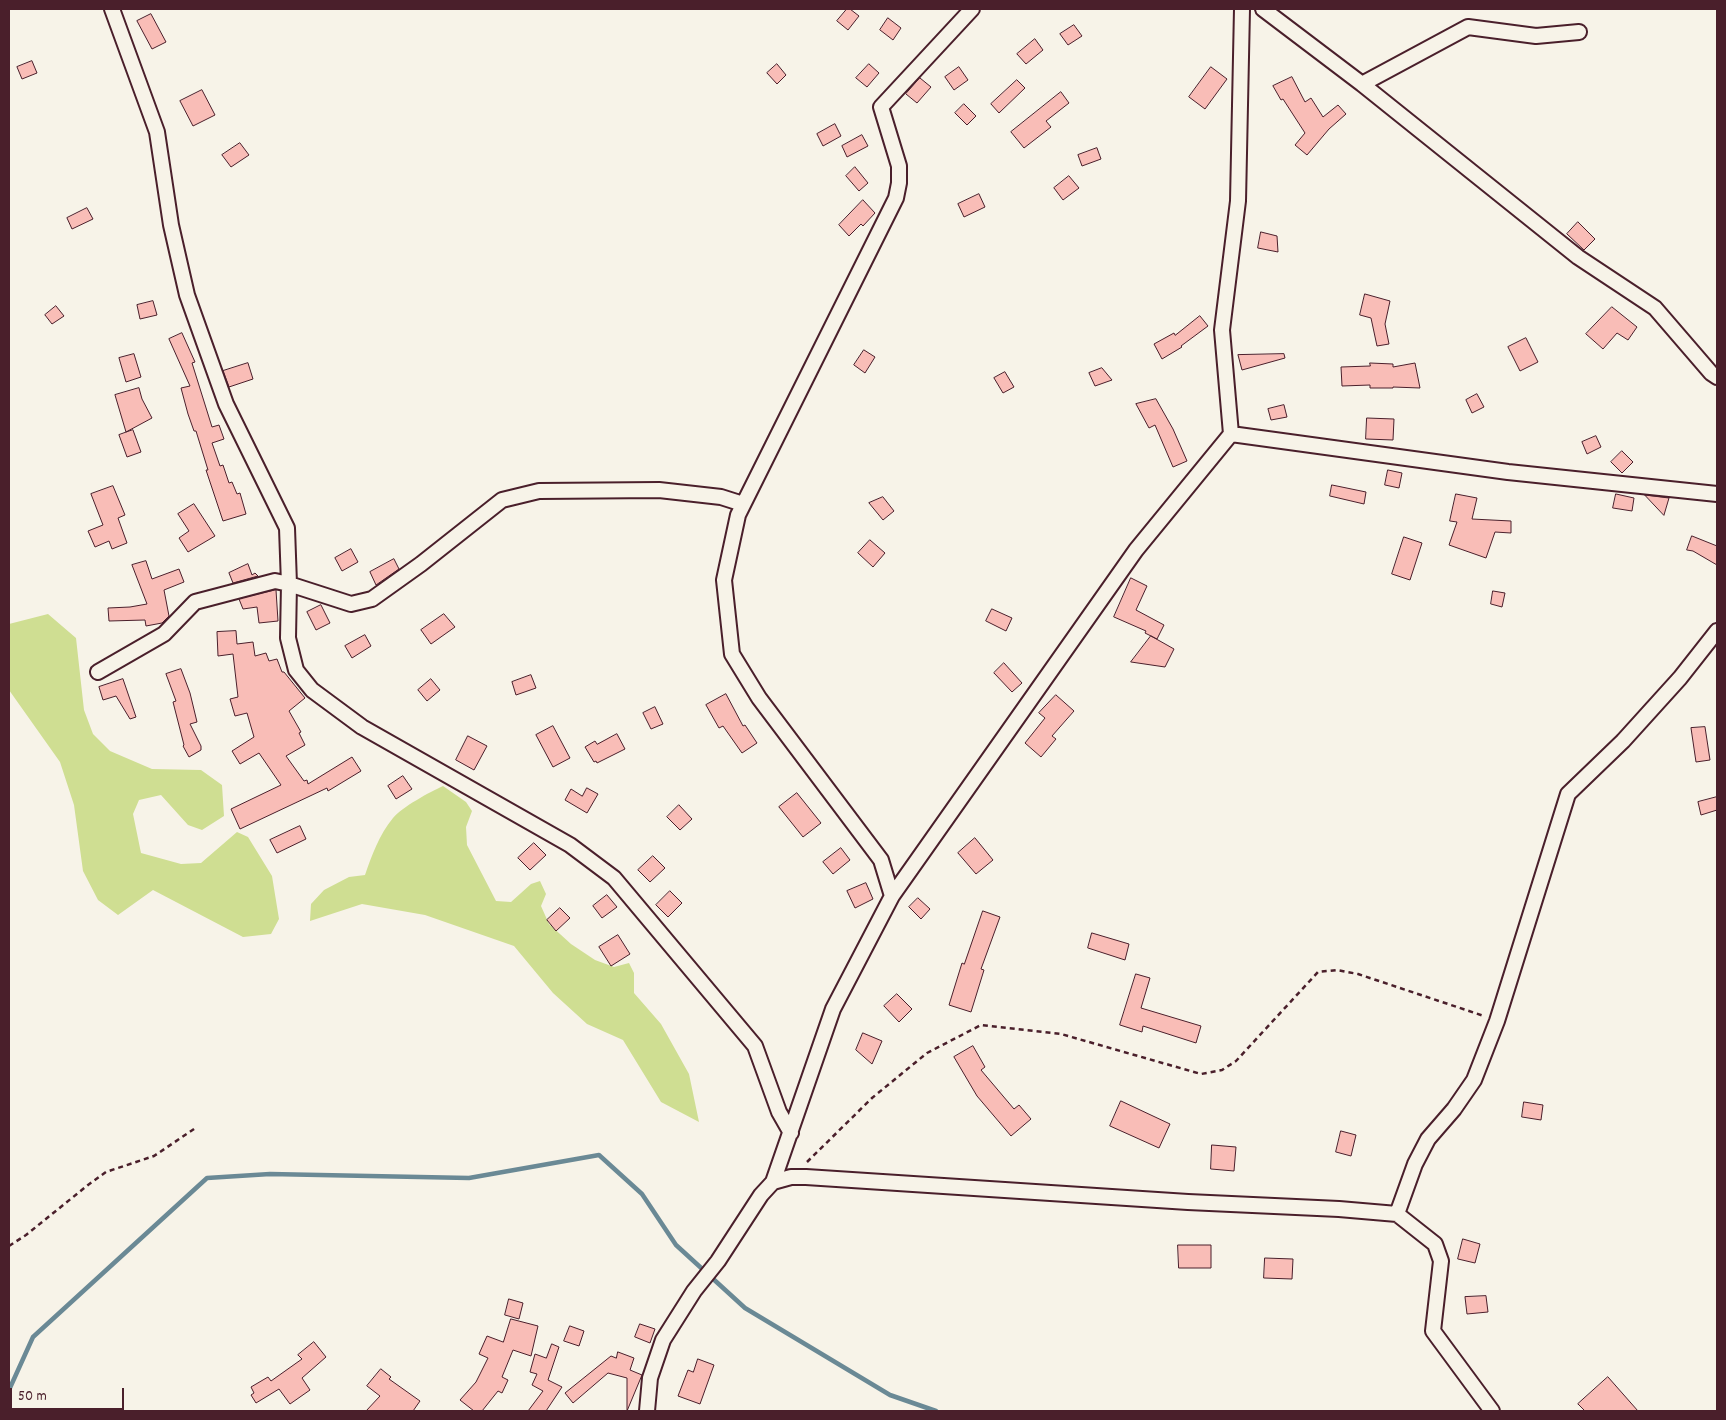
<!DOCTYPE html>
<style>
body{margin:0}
#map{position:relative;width:1726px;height:1420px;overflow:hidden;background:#f7f3e8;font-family:Dekko,sans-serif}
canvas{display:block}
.frame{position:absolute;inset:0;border:10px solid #4a1f2b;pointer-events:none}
.scale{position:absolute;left:10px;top:1388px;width:114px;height:22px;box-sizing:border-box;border:2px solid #4a1f2b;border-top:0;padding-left:6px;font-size:15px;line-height:18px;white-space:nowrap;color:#4a1f2b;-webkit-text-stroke:4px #f7f3e8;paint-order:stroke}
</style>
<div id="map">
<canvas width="1726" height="1420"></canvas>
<div class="frame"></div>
<div class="scale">50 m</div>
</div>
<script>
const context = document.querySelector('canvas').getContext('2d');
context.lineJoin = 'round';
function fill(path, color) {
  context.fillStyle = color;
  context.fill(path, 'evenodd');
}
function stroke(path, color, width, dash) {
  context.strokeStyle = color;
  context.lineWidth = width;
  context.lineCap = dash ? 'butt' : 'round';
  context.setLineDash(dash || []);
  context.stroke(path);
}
const green = new Path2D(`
 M48,614L76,638L84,710L93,734L110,751L152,769L201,770L222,785L224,816L202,830L188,825L161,795L139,800L133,814L141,853L181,864L201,863L237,832L248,837L272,876L279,919L271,934L243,937L153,890L118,915L98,900L83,871L74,805L60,762L9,690V624Z
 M443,786L466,802L472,811L466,827L467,845L496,901L511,902L531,884L540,881L546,894L541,906L549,924L571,944L595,960L614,967L629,963L634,973V993L661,1024L689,1074L699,1122L661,1102L623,1040L587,1024L553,993L514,946L425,915L362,904L310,921L311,904L324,890L349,877L365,875C372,855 379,835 393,818C402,807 430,792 443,786Z`);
const stream = new Path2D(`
 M9,1390L33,1337L207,1178L270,1174L469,1178L599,1155L642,1194L676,1245L745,1308L890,1395L936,1411`);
const building = new Path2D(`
 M847,9H850L859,16L848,30L837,21Z
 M151,14L166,42L152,49L137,21Z
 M888,18L901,28L893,40L880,30Z
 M1074,25L1082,36L1068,45L1060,34Z
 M1035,39L1043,50L1026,64L1017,54Z
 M32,61L37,73L22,79L17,67Z
 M777,64L786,75L777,84L767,73Z
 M869,64L879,73L867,87L856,78Z
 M959,67L968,80L954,90L945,77Z
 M1211,67L1227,79L1205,109L1189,97Z
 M1292,77L1305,102L1311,98L1323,117L1338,105L1346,114L1329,129L1307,155L1295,145L1305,133L1283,99L1281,100L1273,86Z
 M920,78L931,87L917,103L906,94Z
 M1017,80L1025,88L999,113L991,104Z
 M202,90L215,115L193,126L180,101Z
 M1061,92L1069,103L1046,121L1051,127L1024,148L1011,132Z
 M964,104L976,116L967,125L955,113Z
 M835,124L841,136L823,146L817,134Z
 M862,135L868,146L847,157L842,146Z
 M240,143L249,155L231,167L222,155Z
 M1097,148L1101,159L1082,166L1078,155Z
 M855,167L868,183L859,191L846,176Z
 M1069,176L1079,188L1063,200L1054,188Z
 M979,194L985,207L964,217L958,204Z
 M863,200L875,213L863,226L861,224L849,236L839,225Z
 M87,208L93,219L72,229L67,218Z
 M1578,222L1595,239L1584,250L1567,234Z
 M1261,232L1277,236L1278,252L1258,248Z
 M1365,294L1390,301L1385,324L1389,344L1377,346L1371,318L1360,315Z
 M153,301L157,315L140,319L137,305Z
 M56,306L64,316L52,324L45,315Z
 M1612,307L1637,327L1628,340L1617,333L1603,349L1586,334Z
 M1200,316L1208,326L1181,346L1182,347L1162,359L1154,344L1174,333L1175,335Z
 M182,333L195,362L192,363L212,427L219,425L224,439L212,443L220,466L223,465L229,483L232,482L237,494L240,493L246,514L223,521L206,470H208L196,431H194L188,414L181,388L190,386L169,339Z
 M1526,338L1538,362L1520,371L1508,347Z
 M864,350L875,357L865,373L854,365Z
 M134,354L141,377L126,382L119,358Z
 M1284,354L1285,358L1242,370L1238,355Z
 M248,363L253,379L229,387L223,371Z
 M1370,363L1393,364V367L1415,363L1420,388L1393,387V388H1370V385L1342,386L1341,367L1370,366Z
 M1102,368L1112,380L1095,386L1089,373Z
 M1005,372L1014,387L1003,393L994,378Z
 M139,388L142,399L152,418L126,432L115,395Z
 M1477,394L1484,407L1472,413L1466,400Z
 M1156,399L1173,429L1187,461L1173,467L1155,425L1149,428L1136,404Z
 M1284,405L1287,417L1271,420L1268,409Z
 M1367,418L1394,419L1393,440L1366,439Z
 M133,430L141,452L127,457L119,435Z
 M1596,436L1601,447L1587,454L1582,442Z
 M1622,451L1633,462L1622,473L1611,462Z
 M1388,470L1402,473L1399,488L1385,485Z
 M1332,485L1366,492L1364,504L1330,496Z
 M113,486L125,515L118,518L127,543L112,549L109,541L95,547L88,531L103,525L91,494Z
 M1456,494L1477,498L1472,519L1511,521V533L1495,532L1486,558L1449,545L1457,522L1450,521Z
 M1616,494L1634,498L1632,511L1613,508Z
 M1645,495L1669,498L1664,515Z
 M883,497L894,511L883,520L869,503Z
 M194,504L215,536L188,552L179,538L189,531L178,514Z
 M1692,536L1717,546V565L1693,551L1687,550Z
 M1404,537L1422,543L1410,580L1392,574Z
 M870,540L885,553L873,567L858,553Z
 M351,549L358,562L342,571L335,558Z
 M394,559L399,569L376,585L370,572Z
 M146,561L152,579L179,569L184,582L164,590L169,616L162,623L146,626L145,620L109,621L108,608L130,607L147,604L132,565Z
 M248,564L252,575L255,573L258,576L233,583L229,573Z
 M1131,578L1147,586L1136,610L1164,625L1157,639L1145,633L1146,631L1114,617Z
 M276,590L278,621L259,623L257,607L243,609L239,599Z
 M1493,591L1505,593L1502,607L1491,604Z
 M321,605L330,623L316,630L307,612Z
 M992,609L1012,618L1006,631L986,621Z
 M444,614L455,627L431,644L421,630Z
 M236,631L237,644L253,642L255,656L266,653L269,661L277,659L282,672H284L305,698L289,711L301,732L299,733L305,745L286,756L304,781L307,780L308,784L352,757L361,771L328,791L327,788L240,829L231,809L281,785L259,753L240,764L232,751L254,737L247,713L235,716L230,699L238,697L233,654L218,656L217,632Z
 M365,635L371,646L352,658L345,646Z
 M1151,636L1174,649L1165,667L1131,662Z
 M1004,663L1022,683L1012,692L994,673Z
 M181,669L190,693L197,722L190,724L201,746V750L189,757L183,746L184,745L173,702L176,701L166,674Z
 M531,675L536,688L516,695L512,682Z
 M123,679L136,717L130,719L116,696L103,700L99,687Z
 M431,679L440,690L427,701L418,690Z
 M726,694L743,726L745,725L757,743L742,753L723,726L719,728L706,705Z
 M1056,695L1074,711L1052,736L1056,739L1041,757L1025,743L1045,718L1039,713Z
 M655,707L663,724L651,729L643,713Z
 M553,726L570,758L553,767L536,735Z
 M1705,727L1710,760L1696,762L1691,728Z
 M617,734L625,749L597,763L596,761L594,762L585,747L595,741L597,744Z
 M468,736L487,746L474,770L456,760Z
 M403,776L412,789L396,799L388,786Z
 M587,788L598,794L587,813L565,800L571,789L582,796Z
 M797,793L821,823L803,837L779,807Z
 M1717,797V810L1701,815L1698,802Z
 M679,805L692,819L680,830L667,817Z
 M300,826L306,839L277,853L270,840Z
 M975,838L993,860L976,874L958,853Z
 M534,843L546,855L530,870L518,858Z
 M841,848L850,860L833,874L823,862Z
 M653,856L665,868L650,882L638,870Z
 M866,883L873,899L855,908L847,891Z
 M670,891L682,903L668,917L656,905Z
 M607,895L617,907L602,918L593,906Z
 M918,898L930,909L921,919L909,907Z
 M560,908L570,918L556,931L547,920Z
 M983,911L1000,917L981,969L984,970L971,1012L949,1005L962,963L964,964Z
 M1092,933L1129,944L1125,960L1088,948Z
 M618,935L630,954L611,966L599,947Z
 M1136,974L1150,978L1141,1008L1201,1026L1196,1043L1143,1026L1142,1032L1120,1025Z
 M897,994L912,1009L899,1022L884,1006Z
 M863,1033L882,1041L872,1064L856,1050Z
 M973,1046L985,1067L981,1070L1014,1109L1019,1105L1031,1119L1011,1136L977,1096L954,1057Z
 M1121,1101L1170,1124L1159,1148L1110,1126Z
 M1524,1102L1543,1105L1541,1120L1522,1117Z
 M1341,1131L1356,1135L1351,1156L1336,1152Z
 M1212,1145L1236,1147L1234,1171L1211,1169Z
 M1463,1239L1480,1244L1475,1263L1458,1259Z
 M1178,1245H1211V1268H1179Z
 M1265,1258L1293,1259L1292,1279L1264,1278Z
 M1486,1296L1488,1312L1467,1314L1465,1297Z
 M509,1299L523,1303L519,1319L505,1315Z
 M511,1319L538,1326L531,1356L513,1350L502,1377L508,1380L502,1393L498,1391L482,1411H474L460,1400L476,1382L488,1358L479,1354L487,1336L503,1342Z
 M640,1324L655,1329L650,1343L635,1337Z
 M570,1326L584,1331L579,1346L564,1341Z
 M314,1342L326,1357L302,1378L310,1390L290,1404L279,1389L256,1403L251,1395L254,1393L251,1387L268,1377L271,1381L302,1359L298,1355Z
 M552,1344L559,1347L548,1380L562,1387L546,1411H528L543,1391L532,1385L537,1374L530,1372L535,1354L546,1358Z
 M618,1352L634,1358L630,1370L642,1375L627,1411V1378L608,1373L573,1403L565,1393L611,1356L616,1358Z
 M698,1359L714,1365L700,1404L678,1396L688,1370L693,1372Z
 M381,1369L391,1377L389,1379L420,1401L413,1411H366L380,1396L367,1386Z
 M1608,1377L1638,1411H1585L1578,1404Z`);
const path = new Path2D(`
 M807,1162L872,1098L927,1053L981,1025L1061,1034L1201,1074L1222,1070L1236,1061L1318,972L1337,970L1358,974L1484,1016
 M9,1246L26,1235L88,1185L106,1172L154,1156L197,1127`);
const minor = new Path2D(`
 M112,9L157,132L171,225L187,295L226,404L287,528L289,584L288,638L296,670L312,690L362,727L570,845L614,878L755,1046L779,1112L791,1133
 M1263,9L1362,84L1578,257L1655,308L1711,373L1717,377
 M1362,84L1468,27L1536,36L1579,32
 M1231,434L1222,330L1238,201L1242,9
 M98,672L164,634L195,602L275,581L289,584L351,604L372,599L421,564L502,500L539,491L659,490L721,497L743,504
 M892,896L881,860L759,698L732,654L724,580L738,515L896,198L899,183V166L881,107L972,9
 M773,1182L791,1177H806L1188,1202L1339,1209L1397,1214L1415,1164L1428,1139L1454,1109L1474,1080L1497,1021L1568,794L1623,741L1680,678L1717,631
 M1397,1214L1435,1244L1441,1261L1433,1331L1492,1411
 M647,1411L650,1378L663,1340L694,1291L718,1261L761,1195L773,1182L833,1009L892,896L1136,550L1231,434L1508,472L1717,494`);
fill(green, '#cfde92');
stroke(stream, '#6a8995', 4.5);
fill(building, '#f9bdb7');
stroke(building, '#4a1f2b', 1);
stroke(minor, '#4a1f2b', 18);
stroke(path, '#4a1f2b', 2.5, [5, 4]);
stroke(minor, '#f7f3e8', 14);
</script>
